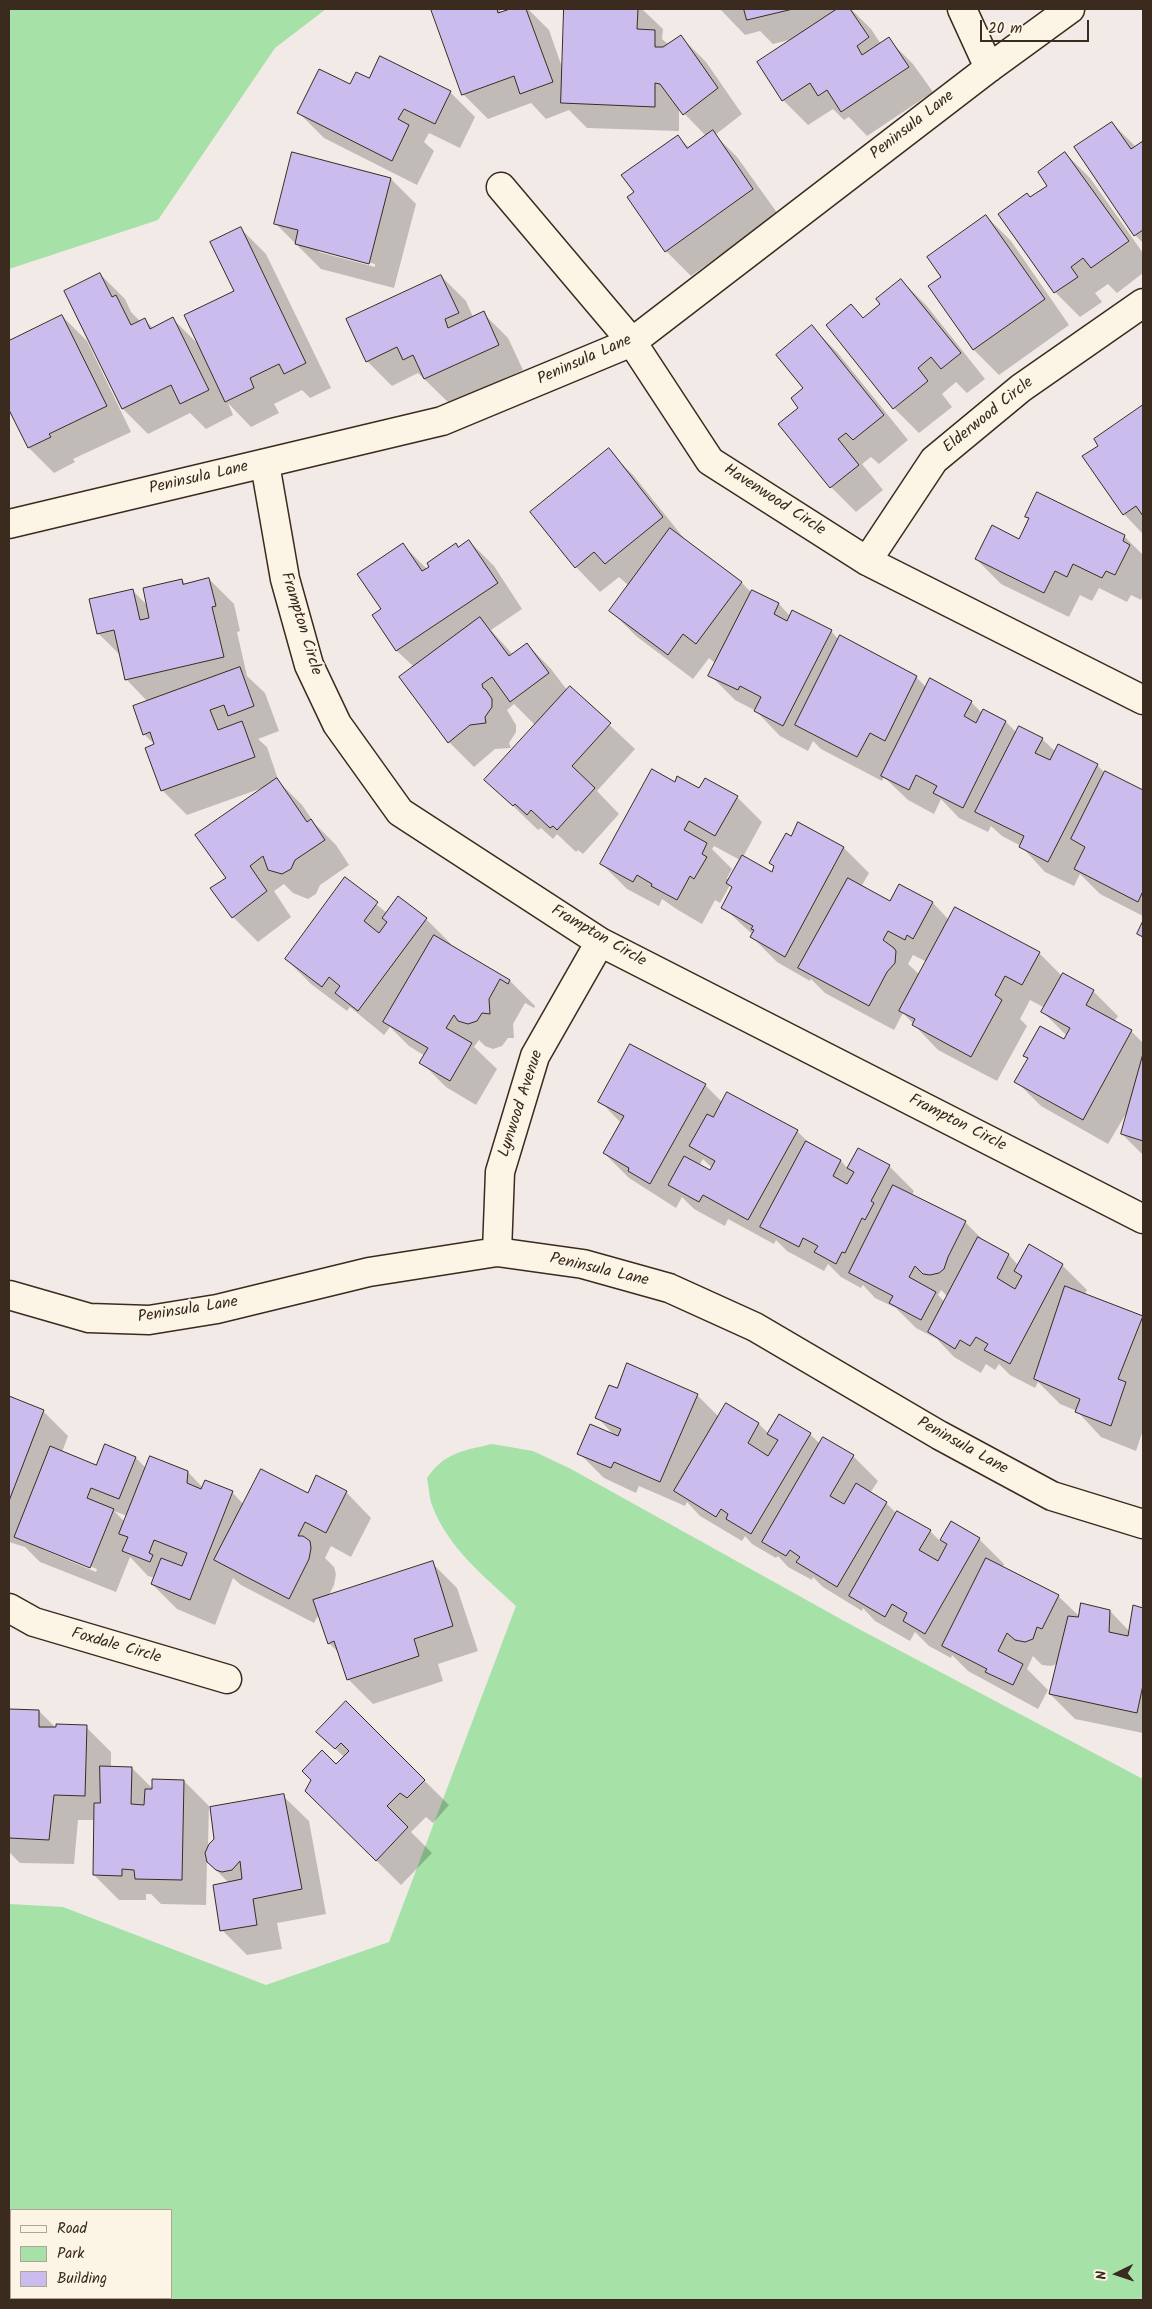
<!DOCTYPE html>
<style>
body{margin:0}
#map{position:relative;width:1152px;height:2309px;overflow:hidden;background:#f2eae7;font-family:Kalam,sans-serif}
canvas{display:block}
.frame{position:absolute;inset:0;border:10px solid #3b2a1e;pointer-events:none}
.legend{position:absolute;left:10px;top:2209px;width:162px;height:90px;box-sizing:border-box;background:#fcf5e5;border:1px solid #afa495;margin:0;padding:6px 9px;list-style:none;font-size:15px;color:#3b2a1e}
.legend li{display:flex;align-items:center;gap:10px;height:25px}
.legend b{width:25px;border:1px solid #afa495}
.north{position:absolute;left:1092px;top:2249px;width:50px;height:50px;-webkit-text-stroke:4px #fcf5e5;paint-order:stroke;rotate:266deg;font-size:14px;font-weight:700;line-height:20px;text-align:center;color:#3b2a1e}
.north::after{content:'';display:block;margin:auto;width:18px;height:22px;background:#3b2a1e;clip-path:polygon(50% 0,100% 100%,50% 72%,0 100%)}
.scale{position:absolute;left:980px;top:20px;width:109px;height:22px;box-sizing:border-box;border:2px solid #3b2a1e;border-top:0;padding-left:6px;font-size:15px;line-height:18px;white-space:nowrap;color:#3b2a1e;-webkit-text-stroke:4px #fcf5e5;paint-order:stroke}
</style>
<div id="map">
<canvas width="1152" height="2309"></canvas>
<div class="frame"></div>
<ul class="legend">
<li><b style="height:6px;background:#fcf5e5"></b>Road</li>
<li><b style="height:14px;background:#a6e1a7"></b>Park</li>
<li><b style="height:14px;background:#cabdee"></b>Building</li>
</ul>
<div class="north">N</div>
<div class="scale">20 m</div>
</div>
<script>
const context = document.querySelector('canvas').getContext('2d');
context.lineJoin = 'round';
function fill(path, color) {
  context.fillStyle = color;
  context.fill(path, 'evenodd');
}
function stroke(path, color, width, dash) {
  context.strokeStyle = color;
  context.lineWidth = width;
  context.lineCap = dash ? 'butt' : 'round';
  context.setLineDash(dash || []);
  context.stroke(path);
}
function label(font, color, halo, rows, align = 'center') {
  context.font = font + ' Kalam,sans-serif';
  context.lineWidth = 4;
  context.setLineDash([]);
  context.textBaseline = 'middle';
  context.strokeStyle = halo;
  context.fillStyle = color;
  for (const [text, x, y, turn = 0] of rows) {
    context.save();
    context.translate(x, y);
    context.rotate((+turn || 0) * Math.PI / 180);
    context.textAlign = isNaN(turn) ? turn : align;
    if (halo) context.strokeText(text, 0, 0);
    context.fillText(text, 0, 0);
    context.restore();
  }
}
const green = new Path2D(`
 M9,9H326L275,48L158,220L9,269Z
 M492,1444L533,1451L571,1469L855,1627L1143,1779V2300H9V1904L63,1907L266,1985L389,1942L516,1606C484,1576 448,1548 432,1505C429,1497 429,1487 427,1478C445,1452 463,1451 492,1444ZM11,2210H171V2298H11Z`);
const shadow = new Path2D(`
 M432,9H499L502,13L513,9H528L549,30L563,70L566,9H642L663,29L662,39L669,45L681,37L706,62L742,114L715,135L737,157L778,214L691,276L666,251L635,193L678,136L689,148L706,136L679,108V131L587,128L569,110L546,119L531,103L488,119L463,94Z
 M720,9H851L871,29L881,44L888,39L913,64L933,92L867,136L849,117L844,120L833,109L808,125L783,100L759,62L793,39L773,44L760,31L745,35Z
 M369,80L450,92L475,117L460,148L429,133L424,142L434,151L417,185L324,138L299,113Z
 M1112,123L1136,147L1143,142V243L1135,235L1076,148Z
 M293,153L391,179L416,204L394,288L321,269L275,223ZM315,248L375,264V267L319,252Z
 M1065,153L1090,178L1143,253V273L1117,293L1108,284L1095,293L1102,302L1080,317L1055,292L999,214L1031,198L1049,186Z
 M986,216L1011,241L1069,325L999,375L974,350L930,286L943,277Z
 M241,229L266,254L331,388L310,398L302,390L274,404L279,413L251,427L228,403L233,415L206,429L190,413L148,434L123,409L66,291L100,274L125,299L131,312L141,322L145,320L153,328L173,319L198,344L235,291Z
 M441,276L466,301L473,317L483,313L508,338L523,370L450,404L418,373L392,386L367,361Z
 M901,280L926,305L985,379L967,393L956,382L942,394L952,407L919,433L894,408L828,325L851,306L864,319L882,305Z
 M62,316L87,341L131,432L73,459L75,462L54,473L29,448L9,407V343Z
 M812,327L837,352L908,440L879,464L871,457L862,464L883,490L856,512L831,487L800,408L805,388Z
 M1143,407V534L1124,514L1096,439Z
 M608,450L633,475L687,542L742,583L752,593V591L779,604L790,616L831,631L839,640L916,677L927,688L971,702L982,713L984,711L1006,722L1017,733L1042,739L1056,752L1097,765L1105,773L1143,791V916L1100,894L1080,874L1074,886L1045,872L1021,846L1002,836L991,826L988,832L959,818L941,799L934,814L908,800L884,777L882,781L821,749L813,741L808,751L780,736L756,711L735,700L710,675L716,664L709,658L693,679L636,636L611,611L629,586L619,577L600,592L576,567Z
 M1027,516L1124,536L1143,555V594L1141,600L1131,595L1127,602L1099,588L1092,601L1080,595L1069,617L1001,584L976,559L1020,540L1030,519Z
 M469,541L494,566L522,609L491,630L513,655L527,644L551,669L567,690L570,688L635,749L597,791L619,814L583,854L578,850L576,852L557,834L553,839L541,828L538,830L486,780L535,725L514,704L507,710L516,725V732L509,743L511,748L495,749L474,767L449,742L414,667L397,651L374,616L383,609L403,545L427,569Z
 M209,579L234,604L240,631L237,632L247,676L265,693L279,731L258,739L267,747L279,782L302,805L315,824L336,845L349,865L320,885L316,894L308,899L293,893L284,884L274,891L291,917L258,942L233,917L228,878L265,787L187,815L162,790L155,745L144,734L148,702L126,679L121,656L98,633L132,590L148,606L182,580L186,585Z
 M675,784L737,797L762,822L743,857L772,873L775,867L771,863L791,838L799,824L844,848L869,873L861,887L891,903L900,886L933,903L949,920L1039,953L1063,977L1093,991L1118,1016L1114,1022L1131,1031L1143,1043V1155L1122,1134L1130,1107L1108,1144L1041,1106L1016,1081L1028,1059L1025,1055L1064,1040L1067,1036L1043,1012L1045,1008L1030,1000L1020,1019L1027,1026L997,1081L938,1050L903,1013L894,1030L825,993L811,979L810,981L777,962L752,937L753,935L723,907L733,888L730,885L720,903L715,900L702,924L678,910L662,899L659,906L627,889L602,864ZM714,846L740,860L729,881L727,878L732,869L712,849ZM913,955L927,962L920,975L908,964Z
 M345,879L387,913L426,919L451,944L450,946L510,981L535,1006L534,1008L525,1003L513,1024L514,1038H508L502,1046L493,1049L485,1046L479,1040L474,1047L497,1069L476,1105L446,1087L421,1062L425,1056L409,1046L390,1027L384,1035L350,1007L347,1011L311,984L286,959Z
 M705,1085L723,1103L797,1131L810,1144L841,1161L848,1169L889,1166L914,1191L912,1195L965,1222L986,1243L1009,1255L1018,1265H1062L1087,1290L1084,1295L1143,1317V1430L1136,1451L1101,1437L1077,1411L1060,1404L1038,1382L1035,1388L1010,1375L999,1364L995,1370L986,1364L981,1373L954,1357L937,1339L916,1328L896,1308L875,1298L863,1285L861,1288L841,1277L828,1264L824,1271L787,1251L776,1240L774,1244L728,1219L725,1226L694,1209L682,1197L676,1208L629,1178L604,1153L621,1123L600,1101ZM703,1159L712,1168L710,1172L699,1166ZM941,1290L948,1297L945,1302L938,1295Z
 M618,1390L697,1395L719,1417L726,1405L759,1424L769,1434H810L821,1445L853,1456L878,1481L870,1493L886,1503L897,1514L930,1531L941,1542L952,1523L979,1539L1004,1564L1002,1568L1058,1596L1079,1616L1110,1611L1130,1632L1134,1606L1143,1609V1733L1075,1719L1050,1694L1057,1664L1051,1666L1042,1665L1033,1656L1027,1669L1048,1690L1038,1709L968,1671L952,1655L951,1658L929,1646L915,1632L910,1641L875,1621L863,1608L862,1611L823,1587L813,1577L812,1580L788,1567L778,1556L776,1558L752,1544L745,1536L742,1541L700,1516L687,1502L685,1506L639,1486L636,1493L604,1478L579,1453L616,1437L597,1417Z
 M9,1398L43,1411L68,1436L62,1452L97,1466L106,1445L136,1458L146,1468L188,1472L203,1488L232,1492L244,1505L308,1494L346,1492L371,1518L351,1557L331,1546L325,1558L334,1567L336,1574L334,1585L328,1597L432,1563L457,1588L478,1651L438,1664L443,1681L373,1704L348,1679L340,1654L329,1643L319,1614L314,1623L241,1585L233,1578L215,1625L177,1609L152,1584L155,1578L148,1576L130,1557L116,1592L40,1562L25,1547L9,1542ZM114,1511L127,1516L125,1522ZM44,1548L97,1569L96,1572L44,1550Z
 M346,1703L449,1805L433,1823L426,1817L411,1832L432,1853L401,1885L306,1791L345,1758L318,1732Z
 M9,1710L39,1711L58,1730L86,1727L111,1752V1767L132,1768L153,1789L184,1781L209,1806L208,1846L283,1796L309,1821L326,1914L277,1923L282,1949L247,1955L222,1930L229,1883L207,1861L206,1905L161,1904L151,1894H146V1900H119L94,1875L95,1820H78L74,1864L20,1863L9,1852Z`);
const building = new Path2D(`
 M431,9H497L498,13L510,9H526L553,82L520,94L514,76L462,95Z
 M564,9H638L637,29L655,30V47H663L681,35L718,88L683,115L660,84L655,83V107L561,103Z
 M744,9H793L747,20Z
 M837,9H850L869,37L857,46L862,55L889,37L909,67L841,112L827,90L818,96L810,83L782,101L757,62Z
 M380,56L451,91L435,124L404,109L398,119L409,125L392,161L297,113L319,69L350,84L356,72L369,78Z
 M1112,122L1131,149L1143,141V230L1134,236L1074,147Z
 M713,130L753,189L665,252L627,197L634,192L621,175L678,135L687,148Z
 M292,152L391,178L369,264L295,244L298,230L274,224Z
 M1065,152L1129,241L1091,268L1083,258L1071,267L1078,277L1054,293L998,214L1027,193L1030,197L1047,186L1038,172Z
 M986,215L1045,299L973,350L928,286L941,277L927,257Z
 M241,227L306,363L284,374L279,364L250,378L254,388L225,402L184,315L234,291L210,242Z
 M100,273L112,297L116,295L131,325L145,318L150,329L173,317L209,390L180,404L171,385L122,409L64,291Z
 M441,275L459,313L445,319L448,328L484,311L499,345L424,379L413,355L403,360L397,347L366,362L346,319Z
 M901,279L961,353L941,369L931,357L918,368L928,381L893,409L826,325L851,304L863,318L880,304L876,299Z
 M62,315L107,406L49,434L51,437L28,448L9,410V341Z
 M812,325L884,415L853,440L846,433L838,439L859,465L830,488L778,424L798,408L791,398L803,388L776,355Z
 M1143,405V516L1136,506L1123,515L1082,456L1098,446L1094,439Z
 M609,448L663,517L605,564L594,552L575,568L530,512Z
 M1037,492L1125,535L1123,541L1130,545L1115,575L1106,571L1102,578L1073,564L1067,577L1055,571L1044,593L975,559L992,525L1019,539L1029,518L1025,517Z
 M670,528L742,582L696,644L683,634L668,655L609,611Z
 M469,540L498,583L396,651L372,615L381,609L357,574L403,543L422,571L429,567L427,563L456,543L458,547Z
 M209,578L216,606L212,607L224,657L125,680L114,630L97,634L89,599L133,589L140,620L149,618L143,588L182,579L183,584Z
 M752,590L779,603L774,614L787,621L792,610L832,630L783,726L754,711L761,697L740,686L738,690L708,676Z
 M480,617L509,656L527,643L549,673L510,702L492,677L482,684L483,688L486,690L492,699V707L485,717L486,723L470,725L448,743L399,677Z
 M840,635L917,676L885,741L870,733L857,757L795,725Z
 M240,667L254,706L228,716L224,705L210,710L218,730L242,721L255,757L161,791L145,748L154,744L150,732L143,735L133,706Z
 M930,678L972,701L964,716L976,723L983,709L1006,721L963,808L933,793L937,786L916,775L909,790L881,776Z
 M570,686L611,723L572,766L595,788L557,830L553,826L550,828L531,810L527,815L515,804L513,806L484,780Z
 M1019,726L1043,738L1035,753L1050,760L1058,744L1098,764L1048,862L1019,847L1024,836L975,812Z
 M652,769L675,782L677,776L699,788L705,778L738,796L715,836L689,821L684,830L707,843L702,854L707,857L694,879L690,876L677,900L651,886L652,884L637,875L633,882L600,864Z
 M1105,771L1143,790V891L1138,902L1074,869L1085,847L1071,839Z
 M277,778L307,822L311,819L325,840L295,860L291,869L282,874L268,870L263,856L250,866L267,891L232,918L210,888L226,878L195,835Z
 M798,822L844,847L785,957L750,937L754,930L751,929L753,926L721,908L732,887L726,883L742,855L772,872L774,866L769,863L786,833L791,836Z
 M345,877L378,902L364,921L379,933L387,922L382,918L398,896L427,918L358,1011L335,993L340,986L329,977L322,987L285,959Z
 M848,878L890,901L899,884L933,902L913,939L907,935L905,940L888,931L883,940L894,948L896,951L895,963L887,972L869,1006L798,968Z
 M955,907L1040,952L1022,985L1005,976L995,995L1002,1000L971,1057L912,1025L915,1019L899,1011Z
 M1143,921V937L1137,934Z
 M434,935L510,980L508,984L500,979L489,999L490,1014L482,1013L477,1021L468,1024L458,1021L454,1015L446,1028L472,1043L450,1081L419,1063L428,1048L383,1022Z
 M1063,973L1094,990L1086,1005L1132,1030L1083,1120L1014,1082L1028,1058L1023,1056L1040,1026L1064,1039L1070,1028L1041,1012Z
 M630,1044L706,1084L650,1184L628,1171L629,1168L603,1153L624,1116L598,1102Z
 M1143,1054V1141L1121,1134Z
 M727,1092L798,1130L748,1220L703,1195L699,1202L668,1185L684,1156L710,1170L715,1161L689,1146L707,1114L713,1117Z
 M806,1141L841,1160L833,1176L847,1184L854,1172L847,1168L858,1148L890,1165L871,1201L874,1203L865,1220L862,1218L845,1253L842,1252L836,1264L814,1252L818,1246L803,1238L799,1247L760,1227Z
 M893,1185L966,1221L948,1257L944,1269L939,1273L930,1275L923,1274L915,1266L909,1277L936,1292L921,1320L889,1303L893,1296L849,1273Z
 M978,1237L1009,1254L997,1278L1015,1289L1022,1276L1014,1271L1029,1244L1063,1264L1010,1364L984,1350L988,1344L976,1337L970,1346L960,1340L955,1349L928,1332Z
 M1065,1286L1143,1316L1118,1379L1126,1382L1111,1426L1075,1412L1080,1399L1034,1379Z
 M627,1363L698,1394L660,1482L614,1462L611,1468L577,1454L590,1424L618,1436L621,1429L595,1418L609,1385L617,1388Z
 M9,1396L44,1410L9,1501Z
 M726,1403L759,1423L748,1443L768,1456L778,1440L767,1434L779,1414L811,1433L751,1534L726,1519L728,1514L721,1509L716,1517L674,1491Z
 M823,1437L854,1455L830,1496L844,1504L856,1483L887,1502L837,1587L796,1562L800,1557L790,1550L786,1556L762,1542Z
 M105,1444L136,1457L119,1499L91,1488L87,1498L114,1509L90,1568L14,1537L50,1446L96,1465Z
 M150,1456L188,1471L187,1483L201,1489L205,1480L233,1491L190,1600L151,1584L161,1558L182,1566L187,1553L154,1540L149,1553L153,1555L150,1562L122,1551L128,1537L119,1534Z
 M261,1469L308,1493L316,1475L347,1491L326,1533L305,1522L298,1536H303L310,1541L311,1548L309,1559L289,1599L214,1560Z
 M897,1511L931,1530L919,1550L938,1561L947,1544L940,1540L951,1521L980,1538L925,1634L903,1621L907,1613L892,1604L885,1617L849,1596Z
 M986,1558L1059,1595L1042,1629L1037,1627L1033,1639L1025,1642L1015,1640L1007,1633L998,1651L1023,1664L1013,1685L985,1672L987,1669L942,1646Z
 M433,1561L453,1626L414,1639L419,1656L347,1680L334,1641L328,1644L313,1600Z
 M1081,1603L1110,1610L1109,1632L1128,1636L1133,1605L1143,1608V1685L1137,1713L1049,1694L1068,1616L1078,1617Z
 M346,1701L425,1780L407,1798L400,1793L387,1806L408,1827L376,1861L305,1791L311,1780L302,1771L322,1750L336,1764L349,1751L341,1743L335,1749L316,1732Z
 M9,1709L39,1710V1727H56V1724L87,1725L85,1796L54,1795L49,1840L9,1838Z
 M100,1766L132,1767L131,1804L144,1805L145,1789H152V1779L184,1780L182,1880L135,1879L134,1870L122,1869V1876L93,1875L94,1803H100Z
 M284,1794L302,1889L253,1899L257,1925L220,1931L213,1885L242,1879L240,1861L232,1870L222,1872L216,1870L207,1862L205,1853L209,1844L214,1839L210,1807Z`);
const street = new Path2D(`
 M962,9L989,68
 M501,187L632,342L710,461L867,561L1143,700
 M265,464L285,579L309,665L337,724L400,812L600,942L1143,1219
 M9,524L442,421L632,342L989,68L1070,9
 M867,561L934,460L1021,388L1143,303
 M497,1252L500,1172L535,1056L600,942
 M9,1295L89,1318L149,1320L217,1309L369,1272L497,1252L583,1264L669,1288L755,1327L939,1435L1052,1496L1143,1524
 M9,1608L34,1622L227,1679`);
const streetNames = [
 ["Peninsula Lane",913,126,-38],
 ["Peninsula Lane",585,361,-24],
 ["Elderwood Circle",989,416,-39],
 ["Peninsula Lane",199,479,-13],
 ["Havenwood Circle",774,501,33],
 ["Frampton Circle",300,624,73],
 ["Frampton Circle",598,937,30],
 ["Lynwood Avenue",522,1104,-72],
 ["Frampton Circle",957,1124,27],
 ["Peninsula Lane",599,1271,13],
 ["Peninsula Lane",188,1311,-9],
 ["Peninsula Lane",962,1447,29],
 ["Foxdale Circle",116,1647,16]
];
fill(green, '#a6e1a7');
fill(shadow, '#0003');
fill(building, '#cabdee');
stroke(building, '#3b2a1e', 1);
stroke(street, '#3b2a1e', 31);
stroke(street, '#fcf5e5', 28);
label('16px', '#3b2a1e', '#fcf5e5', streetNames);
</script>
